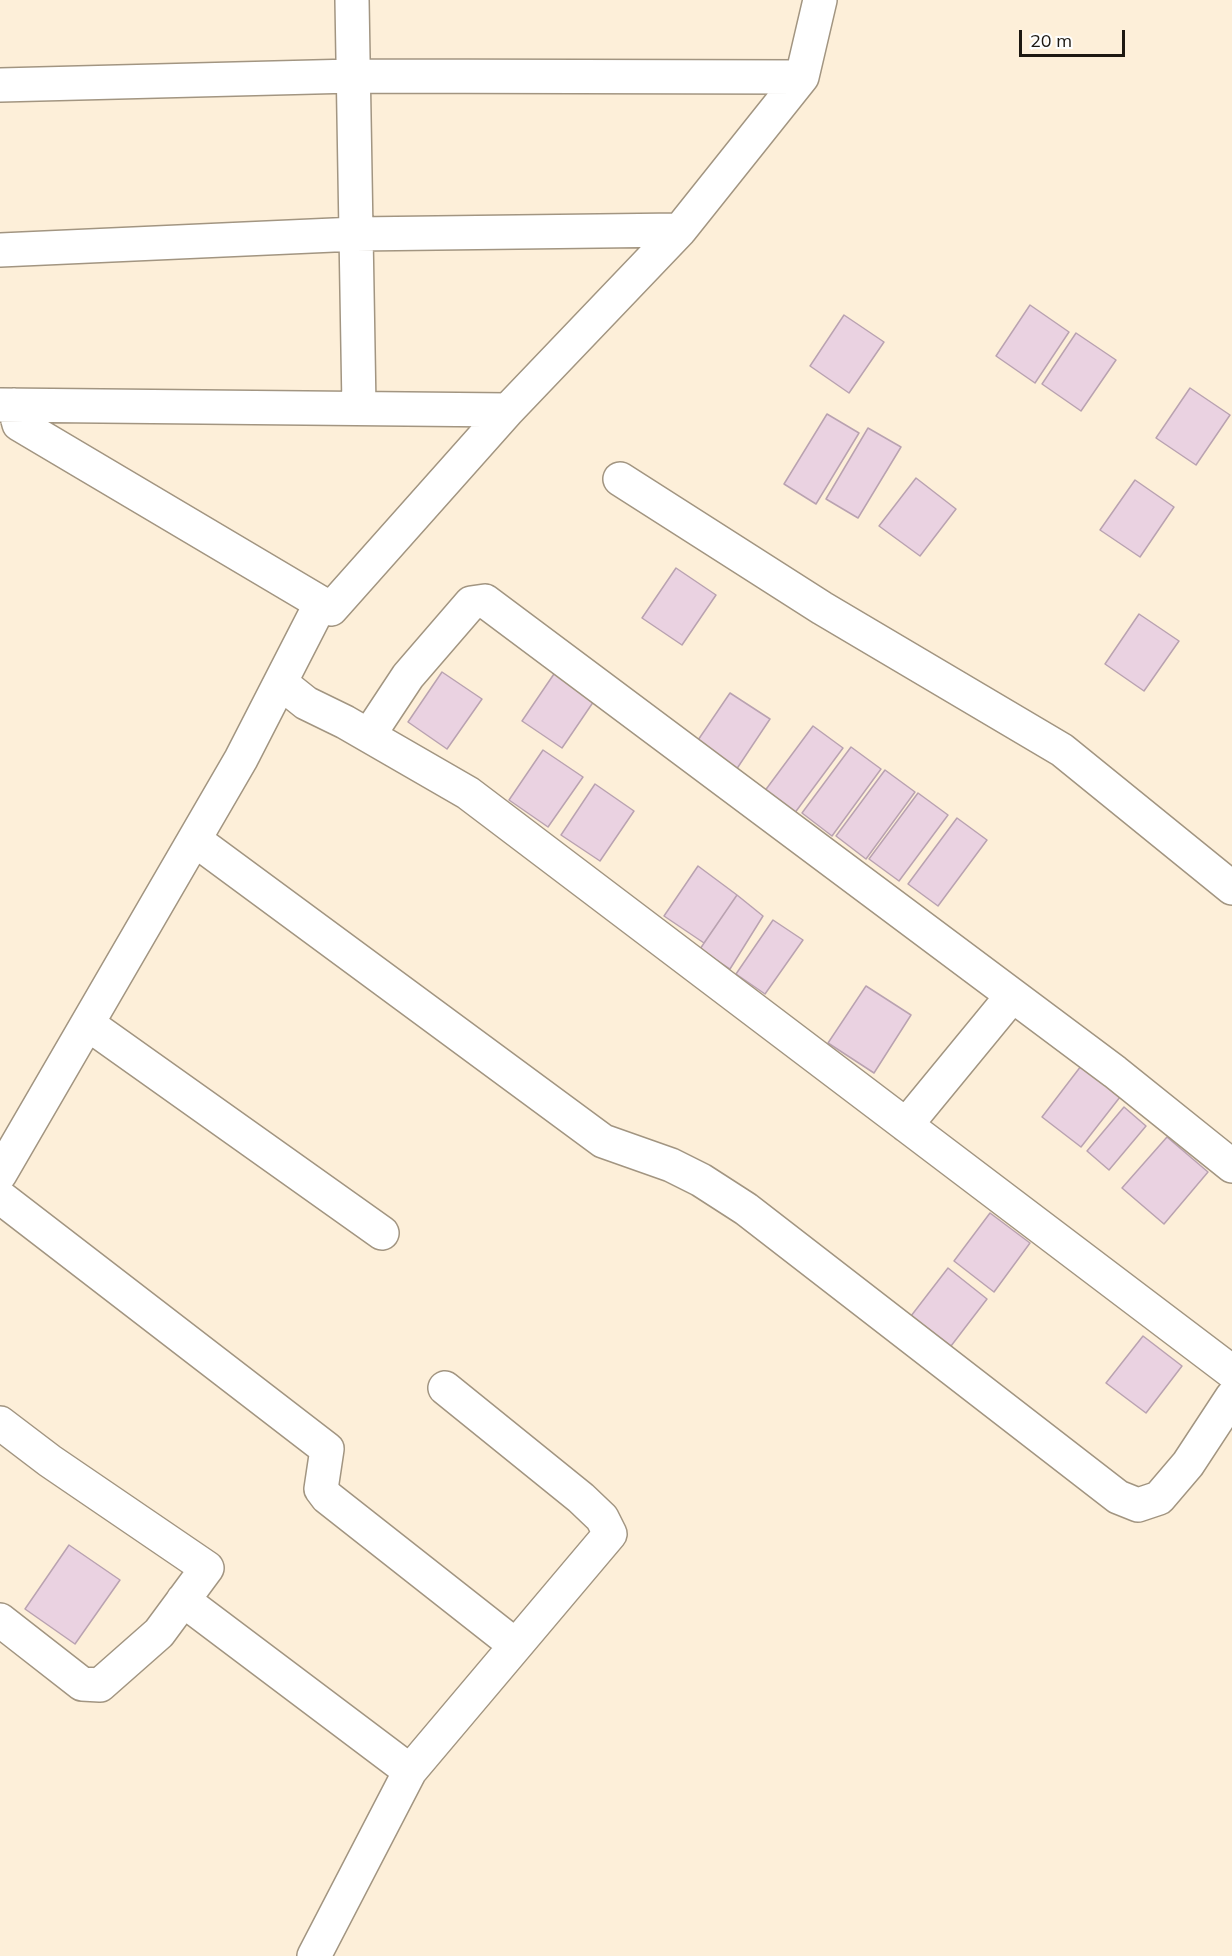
<!DOCTYPE html>
<style>
body{margin:0}
#map{position:relative;width:1232px;height:1956px;overflow:hidden;background:#fdefd9;font-family:Mulish,sans-serif}
canvas{display:block}
.scale{position:absolute;left:1019px;top:30px;width:106px;height:27px;box-sizing:border-box;border:3px solid #1d1811;border-top:0;padding-left:8px;font-size:18px;line-height:21px;white-space:nowrap;color:#1d1811;-webkit-text-stroke:4px #fefefe;paint-order:stroke}
</style>
<div id="map">
<canvas width="1232" height="1956"></canvas>
<div class="scale">20 m</div>
</div>
<script>
const context = document.querySelector('canvas').getContext('2d');
context.lineJoin = 'round';
function fill(path, color) {
  context.fillStyle = color;
  context.fill(path, 'evenodd');
}
function stroke(path, color, width, dash) {
  context.strokeStyle = color;
  context.lineWidth = width;
  context.lineCap = dash ? 'butt' : 'round';
  context.setLineDash(dash || []);
  context.stroke(path);
}
const building = new Path2D(`
 M1030,305L1069,332L1035,383L996,356Z
 M844,315L884,342L849,393L810,366Z
 M1076,333L1116,360L1081,411L1042,384Z
 M1190,388L1230,415L1196,465L1156,438Z
 M827,414L859,433L816,504L784,484Z
 M868,428L901,447L858,518L826,499Z
 M916,478L956,509L920,556L879,526Z
 M1135,480L1174,507L1140,557L1100,530Z
 M676,568L716,595L682,645L642,618Z
 M1139,614L1179,641L1144,691L1105,664Z
 M556,671L596,698L562,748L522,721Z
 M442,672L482,699L447,749L408,722Z
 M730,693L770,719L736,770L696,743Z
 M813,726L843,748L794,814L764,792Z
 M851,747L881,769L832,836L802,813Z
 M543,750L583,777L548,827L509,800Z
 M885,770L915,792L866,859L836,836Z
 M595,784L634,811L600,861L561,835Z
 M918,793L948,815L899,881L869,859Z
 M957,818L987,840L938,906L908,884Z
 M698,866L737,895L704,943L664,916Z
 M737,895L763,916L730,969L700,949Z
 M773,920L803,940L765,994L736,974Z
 M866,986L911,1015L874,1073L828,1043Z
 M1081,1066L1120,1097L1081,1147L1042,1117Z
 M1124,1107L1146,1126L1109,1170L1087,1151Z
 M1167,1137L1208,1172L1164,1224L1122,1188Z
 M990,1213L1030,1243L994,1292L954,1261Z
 M948,1268L987,1299L951,1346L911,1316Z
 M1143,1336L1182,1366L1146,1413L1106,1383Z
 M69,1545L120,1580L75,1644L25,1609Z`);
const minor = new Path2D(`
 M352,0L359,407
 M0,85L353,76L802,77
 M0,250L356,234L680,230
 M0,405L508,410
 M14,405L19,424L331,609L508,410L680,230L802,77L820,0
 M620,479L822,608L1062,750L1232,888
 M281,683L306,703L345,722L468,793L1232,1372
 M369,735L408,676L471,603L485,601L1115,1072L1232,1166
 M195,840L603,1141L671,1165L701,1180L746,1209L1118,1497L1138,1505L1159,1498L1188,1464L1232,1397
 M88,1024L382,1233
 M906,1125L1012,996
 M0,1174L241,759L321,603
 M0,1197L327,1449L321,1489L327,1497L515,1645
 M0,1423L50,1461L207,1568L159,1633L100,1685L82,1684L0,1620
 M183,1600L410,1771
 M314,1956L410,1771L610,1534L602,1518L581,1498L445,1388`);
fill(building, '#ead2e1');
stroke(building, '#b9a2b0', 1.5);
stroke(minor, '#a29581', 36);
stroke(minor, '#fff', 33);
</script>
